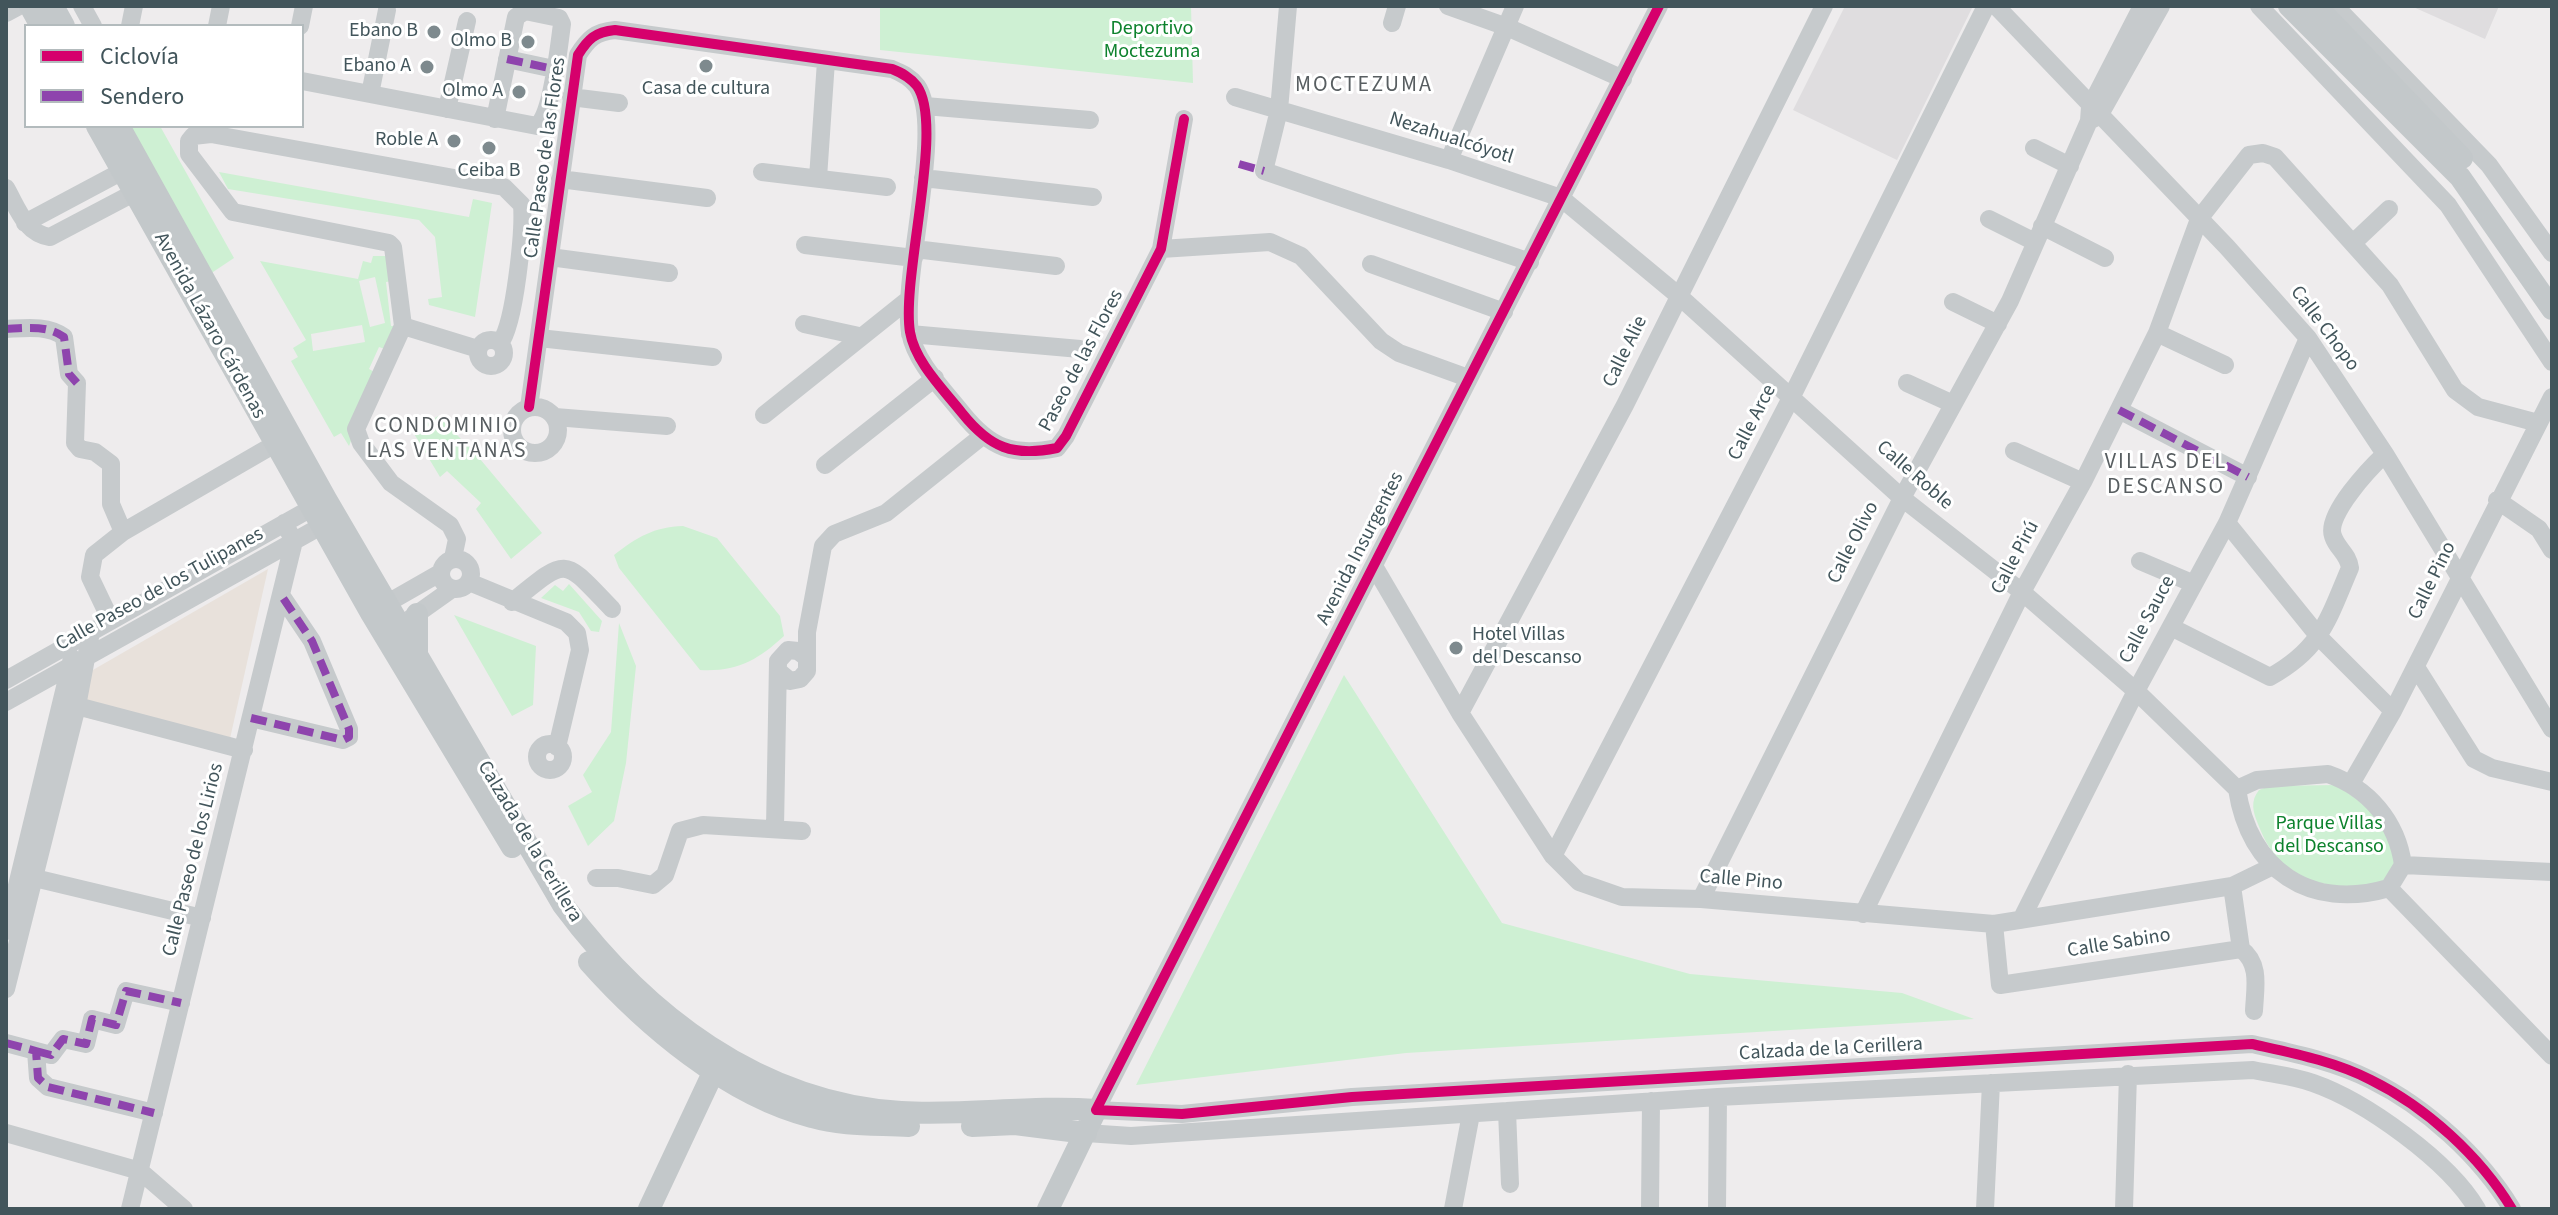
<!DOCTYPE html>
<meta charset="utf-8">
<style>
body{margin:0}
#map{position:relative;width:2558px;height:1215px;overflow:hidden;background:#eeeced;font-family:"Source Sans 3",sans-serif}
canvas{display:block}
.frame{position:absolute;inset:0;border:8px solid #42555b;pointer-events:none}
.legend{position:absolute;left:24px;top:24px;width:280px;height:104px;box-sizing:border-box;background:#fff;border:2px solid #b3bbbd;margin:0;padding:10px 14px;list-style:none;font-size:24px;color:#42555b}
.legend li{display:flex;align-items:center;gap:16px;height:40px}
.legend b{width:40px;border:2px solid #b3bbbd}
</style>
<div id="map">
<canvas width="2558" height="1215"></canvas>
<div class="frame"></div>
<ul class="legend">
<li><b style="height:10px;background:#d6006c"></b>Ciclovía</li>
<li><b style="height:10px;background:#8e44ad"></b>Sendero</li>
</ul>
</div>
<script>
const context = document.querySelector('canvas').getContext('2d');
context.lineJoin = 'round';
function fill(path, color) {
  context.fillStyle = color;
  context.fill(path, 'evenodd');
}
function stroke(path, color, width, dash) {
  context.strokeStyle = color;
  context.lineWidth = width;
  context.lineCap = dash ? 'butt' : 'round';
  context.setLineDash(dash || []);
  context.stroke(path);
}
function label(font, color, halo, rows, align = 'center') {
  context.font = font + ' "Source Sans 3",sans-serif';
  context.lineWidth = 6;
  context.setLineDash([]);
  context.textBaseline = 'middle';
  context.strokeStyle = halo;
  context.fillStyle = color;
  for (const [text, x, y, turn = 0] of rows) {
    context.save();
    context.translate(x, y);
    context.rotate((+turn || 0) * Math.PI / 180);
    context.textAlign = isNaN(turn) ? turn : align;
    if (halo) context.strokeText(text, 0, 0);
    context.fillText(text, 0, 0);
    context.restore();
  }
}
const commercial = new Path2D(`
 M268,569L227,752L71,714L79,678Z`);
const education = new Path2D(`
 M1845,6H1973L1897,160L1793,110Z
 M2411,6H2499L2485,39Z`);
const green = new Path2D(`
 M880,6H1191L1193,83L880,50Z
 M124,126H160L234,258L207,276Z
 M219,172L469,217L473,199L492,203L475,317L429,305L428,299L442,297L435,237L419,220L228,189Z
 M373,256H391L394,281L386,282L391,326H399L388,350L379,347L369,369L378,374L349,446L341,433L334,437L291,361L298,357L293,348L306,340L260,261L358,279L363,261L371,263ZM375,277L385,323L370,327L359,281ZM362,325L365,342L313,351L311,334Z
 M438,416L475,453L542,533L511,559L476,509L481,503L447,471L440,477L413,432Z
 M683,526L717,538L780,616L784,636C758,660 737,672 700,670L619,568L614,555C637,537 654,527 683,526Z
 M569,584L602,621L599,632L591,631L579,612L541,598L555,585L563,591Z
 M454,615L536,646L533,705L512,716Z
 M619,623L636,666L626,763L614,821L588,846L568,806L592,792L583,775L611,732Z
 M1344,675L1502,923L1690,974L1902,993L1974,1019L1406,1053L1136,1085Z
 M2337,785L2369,808L2398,853L2399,862L2379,889C2322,886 2281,885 2258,824C2253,812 2250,801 2259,790L2269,786Z`);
const minor = new Path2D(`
 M82,6L93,26
 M1288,6L1279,110L1264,171L1530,262
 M1448,6L1507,27L1623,79
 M1659,6L1096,1110L1182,1114L1352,1097L2252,1044C2292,1053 2334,1061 2371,1080C2426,1107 2480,1156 2512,1209
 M1996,6L2227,247L2308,338L2385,454L2552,729
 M2259,6L2448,205L2552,362
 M2335,6L2489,165L2552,253
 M6,13L19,6
 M1392,23L1397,6
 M130,26L134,6
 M217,26L221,6
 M300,26L304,6
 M507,59L554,69
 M302,81L537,126C552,114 559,46 562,24L559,18L525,11L516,17L495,119
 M370,94L387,10
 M571,97L619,103
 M1235,97L1449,160L1561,198L1679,296L1902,498L2022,592L2136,691L2237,789
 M925,106L1090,120
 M447,109L467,21
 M2091,120L2099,116L2161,6
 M2034,148L2070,166
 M1449,160L1515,6
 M762,172L887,187
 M818,178L826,61
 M923,178L1093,197
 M560,179L707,198
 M6,188C18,209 25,233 50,237L145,187
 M1989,219L2035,242
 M25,223L132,166
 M2042,226L2105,258
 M2353,243L2389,209
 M805,245L914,258
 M915,249L1056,266
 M1161,249L1270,242L1301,256L1381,341L1399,353L1468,378
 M550,257L669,273
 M1371,264L1504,312
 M1953,302L1998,324
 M804,324L859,336
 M403,326L478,349
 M6,329C26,328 48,325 64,337L69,374L77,383L75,443L80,449L95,452L111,464V504L123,532
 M2157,333L2225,365
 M910,334L1080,349
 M539,338L713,357
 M478 353a13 13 0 1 1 26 0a13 13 0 1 1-26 0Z
 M1907,383L1953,404
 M512 430a23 23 0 1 1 46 0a23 23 0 1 1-46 0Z
 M529,407L578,55C588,39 595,32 615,30L892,69C902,73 910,77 917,86C945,126 901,276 910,332C915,362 944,390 962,413C990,448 1013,457 1057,448L1066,436L1161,249L1184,119
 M2119,410L2248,477
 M764,415L909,299
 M555,417L667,426
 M2014,451L2083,482
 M825,465L935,378
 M2497,500L2539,529L2552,550
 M2227,523L2320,638L2393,711
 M453,558L457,539L450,525L391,483L361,443L356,429L403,326L393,247L389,243L233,212L189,154V141L193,136L211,134L504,187L522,205C524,230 515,324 500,343
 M441 574a15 15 0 1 1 30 0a15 15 0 1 1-30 0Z
 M2140,561L2192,583
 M1374,566L1460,713L1553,856L1579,882L1622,897L1701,899L1994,924L2232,886L2271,867
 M469,582L566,622L577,633L580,650L557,747
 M512,602C569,556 562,557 612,609
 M377,609L440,573
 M111,621L90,577L94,555L123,532L275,444
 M407,621L452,589
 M2171,627L2270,677C2322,648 2328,619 2350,568C2348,553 2337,549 2333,536C2325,515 2371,467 2385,454
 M2416,667L2474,759L2492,768L2552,782
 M778,671L790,681L800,679L807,671V632L823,546L834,534L886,513L981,437
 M6,680L324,501
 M6,702L332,520
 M77,706L244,750
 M1460,713L1625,405L1824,6
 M251,718L343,740L349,737V729L312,641L281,595
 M537 757a13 13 0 1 1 26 0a13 13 0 1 1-26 0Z
 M2328,774C2368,788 2397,821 2403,865L2389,888C2310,911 2249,870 2237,789L2257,780Z
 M2352,782L2393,711L2552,397
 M775,828L778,661L788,650L798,651L806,657
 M1553,856L1792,396L1986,6
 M2403,865L2552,872
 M22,875L202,918
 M596,878H618L653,885L665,875L680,831L703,825L802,831
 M2232,886L2241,949
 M2389,888L2552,1056
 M1701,899L1902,498L2010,301L2089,121L2090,107L2142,6
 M1863,914L2022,592L2083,482L2157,333L2199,219L2249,155L2263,153L2275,157L2390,285L2455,390L2478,407L2538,423
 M2021,920L2136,691L2227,523L2308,338
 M1994,924L2000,985L2241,949
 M6,931L72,658
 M2241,949C2261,964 2255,988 2254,1011
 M6,989L77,706L91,632
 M6,1043L36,1051L38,1078L48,1087L154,1113
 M36,1051L51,1055L63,1039L86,1044L92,1019L116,1025L126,991L181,1003
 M1507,1111L1510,1184
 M6,1133L140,1171L184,1209
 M1086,1133L1131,1136L1718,1097L2253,1070C2272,1074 2294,1076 2313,1083C2365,1101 2449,1161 2477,1209
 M130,1209L294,541L284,523
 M1453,1209L1471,1114
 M1650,1209L1651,1101
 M1717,1209L1718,1097
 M1985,1209L1991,1083
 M2124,1209L2128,1074`);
const major = new Path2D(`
 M30,6L41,26
 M53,6L64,26
 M97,126L371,613L512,847
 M119,126L326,499L563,905C645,1015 759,1103 901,1112C966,1116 1031,1105 1096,1110L1048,1209
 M417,614V652
 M589,962C645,1025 728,1096 812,1117C843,1126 877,1124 909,1126
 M972,1126L1015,1124L1086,1133
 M649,1209L720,1058`);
const majorBridge = new Path2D(`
 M2289,6L2460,177L2552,309
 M2316,6L2462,158`);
const quiet = new Path2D(`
 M507,59L554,69
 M1239,164L1264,171
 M6,329C26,328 48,325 64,337L69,374L77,383
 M2119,410L2248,477
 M251,718L343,740L349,737V729L312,641L281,595
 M6,1043L36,1051L38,1078L48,1087L154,1113
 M36,1051L51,1055L63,1039L86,1044L92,1019L116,1025L126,991L181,1003`);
const cycleway = new Path2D(`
 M1659,6L1096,1110L1182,1114L1352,1097L2252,1044C2292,1053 2334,1061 2371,1080C2426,1107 2480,1156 2512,1209
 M529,407L578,55C588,39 595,32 615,30L892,69C902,73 910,77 917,86C945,126 901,276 910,332C915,362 944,390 962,413C990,448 1013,457 1057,448L1066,436L1161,249L1184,119`);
const markers = [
 [434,32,8,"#7e8a8e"],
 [528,42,8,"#7e8a8e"],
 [706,66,8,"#7e8a8e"],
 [427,67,8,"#7e8a8e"],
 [519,92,8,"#7e8a8e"],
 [454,141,8,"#7e8a8e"],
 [489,148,8,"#7e8a8e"],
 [1456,648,8,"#7e8a8e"]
];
const parkNames = [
 ["Deportivo",1152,30],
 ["Moctezuma",1152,53],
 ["Parque Villas",2329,825],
 ["del Descanso",2329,848]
];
const poiNames = [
 ["Ebano B",418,32],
 ["Olmo B",512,42],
 ["Ebano A",411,67],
 ["Casa de cultura",706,90,"center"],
 ["Olmo A",503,92],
 ["Roble A",438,141],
 ["Ceiba B",489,172,"center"],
 ["Hotel Villas",1472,636,"left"],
 ["del Descanso",1472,659,"left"]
];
const streetNames = [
 ["Nezahualcóyotl",1451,139,18],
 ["Calle Paseo de las Flores",546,158,-82],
 ["Avenida Lázaro Cárdenas",209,326,61],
 ["Calle Chopo",2324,329,53],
 ["Calle Alie",1626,352,-64],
 ["Paseo de las Flores",1082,361,-62],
 ["Calle Arce",1753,423,-63],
 ["Calle Roble",1914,476,41],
 ["Calle Olivo",1854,543,-63],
 ["Avenida Insurgentes",1361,549,-63],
 ["Calle Pirú",2016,558,-62],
 ["Calle Pino",2433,581,-64],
 ["Calle Paseo de los Tulipanes",160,590,-29],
 ["Calle Sauce",2148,620,-62],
 ["Calzada de la Cerillera",529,842,59],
 ["Calle Paseo de los Lirios",194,860,-76],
 ["Calle Pino",1741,881,5],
 ["Calle Sabino",2119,944,-9],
 ["Calzada de la Cerillera",1831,1050,-3]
];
const neighbourhoodNames = [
 ["MOCTEZUMA",1364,86],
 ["CONDOMINIO",447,427],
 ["LAS VENTANAS",447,452],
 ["VILLAS DEL",2166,463],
 ["DESCANSO",2166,488]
];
fill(commercial, '#e8e1db');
fill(education, '#dfdddf');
fill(green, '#cef0d3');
stroke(minor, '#c6cacc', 18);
stroke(major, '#c3c8ca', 22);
stroke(majorBridge, '#c3c8ca', 22);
stroke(quiet, '#8e44ad', 8, [16, 8]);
stroke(cycleway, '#d6006c', 10);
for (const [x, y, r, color] of markers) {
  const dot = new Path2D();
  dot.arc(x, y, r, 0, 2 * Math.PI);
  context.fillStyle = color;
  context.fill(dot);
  stroke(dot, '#fff', 3);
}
label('20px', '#0d822d', '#fff', parkNames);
label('20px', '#42555b', '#fff', poiNames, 'right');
label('20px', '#42555b', '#fff', streetNames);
context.letterSpacing = '2px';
label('22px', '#585e61', '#fff', neighbourhoodNames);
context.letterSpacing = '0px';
</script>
